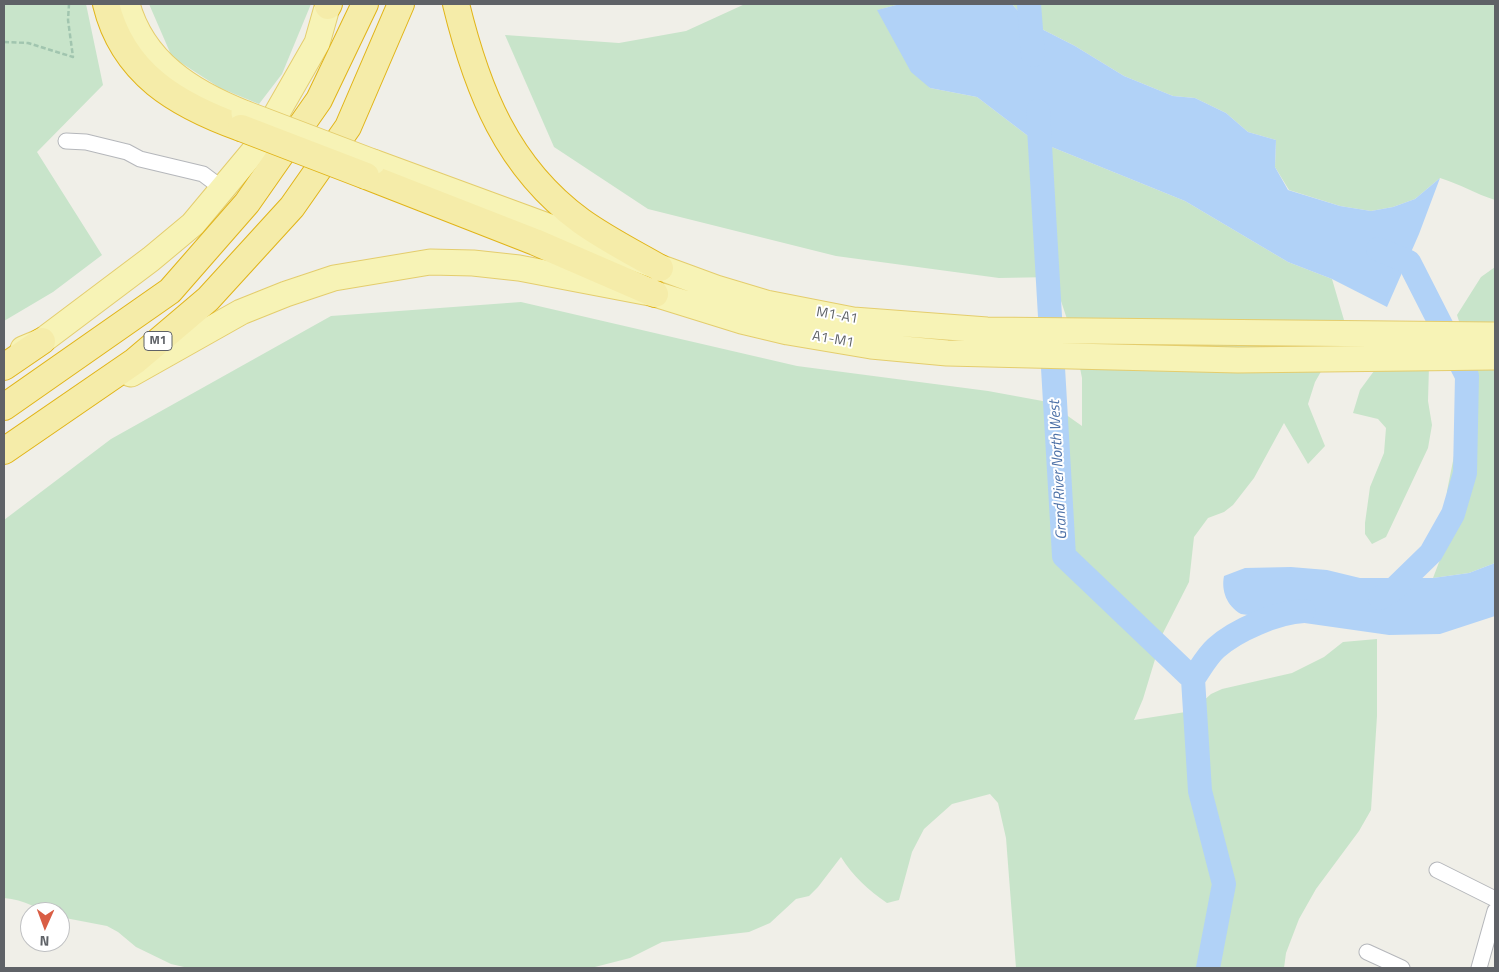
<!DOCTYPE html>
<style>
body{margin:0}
#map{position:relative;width:1499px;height:972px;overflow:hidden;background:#f0efe8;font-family:"Titillium Web",sans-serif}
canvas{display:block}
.frame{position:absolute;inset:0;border:5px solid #5f6267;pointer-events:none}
.north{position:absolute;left:20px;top:902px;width:50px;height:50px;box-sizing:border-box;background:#fff;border:1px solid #bfc0c2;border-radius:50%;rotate:182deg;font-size:14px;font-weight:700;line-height:20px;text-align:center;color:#5f6267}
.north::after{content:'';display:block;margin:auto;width:18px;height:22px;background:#d95e45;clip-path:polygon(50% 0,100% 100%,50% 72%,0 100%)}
</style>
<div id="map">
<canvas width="1499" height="972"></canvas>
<div class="frame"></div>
<div class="north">N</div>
</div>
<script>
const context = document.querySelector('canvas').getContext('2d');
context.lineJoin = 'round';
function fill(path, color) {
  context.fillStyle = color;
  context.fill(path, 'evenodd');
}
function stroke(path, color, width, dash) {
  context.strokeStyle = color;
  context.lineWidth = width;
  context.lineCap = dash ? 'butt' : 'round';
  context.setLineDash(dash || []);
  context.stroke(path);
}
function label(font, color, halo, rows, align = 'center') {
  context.font = font + ' "Titillium Web",sans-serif';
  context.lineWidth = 4;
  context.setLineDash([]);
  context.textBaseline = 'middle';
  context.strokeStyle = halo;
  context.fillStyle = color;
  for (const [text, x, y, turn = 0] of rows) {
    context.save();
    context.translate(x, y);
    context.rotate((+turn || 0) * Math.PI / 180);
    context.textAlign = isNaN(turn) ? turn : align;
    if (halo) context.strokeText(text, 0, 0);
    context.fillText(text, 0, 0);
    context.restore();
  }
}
const green = new Path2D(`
 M4,4H86L103,85L37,152L102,255L53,292L4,321Z
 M149,4H311L282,74L259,104L220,88L172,57Z
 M745,4H900L878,10L930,88L977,97L1032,139L1185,201L1288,262L1332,279L1344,320L1338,342L1315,382L1308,404L1325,446L1308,464L1284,423L1254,478L1233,505L1224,512L1208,518L1194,537L1189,582L1163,633L1143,699L1134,720L1192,711L1211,694L1222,689L1292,673L1324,657L1343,642L1377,639V716L1371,810L1359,831L1316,889L1299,919L1286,953L1284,968H1016L1006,838L998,803L990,794L952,804L924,829L912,852L899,900L887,903C868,890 853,876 841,857L818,887L809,896L796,899L770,923L749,932L662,942L630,958L591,968L184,967L171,964L136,947L118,932L107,926L60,917V912C40,912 24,899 4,898V520L111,439L331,316L521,302L797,366L988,391L1048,402L1082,426V378L1075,343L1053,277L999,278L836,256L648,209L554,147L505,35L619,43L686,31Z
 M1012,4H1495V200C1476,194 1460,184 1440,178L1415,199L1393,207L1371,211L1340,206L1289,190L1275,167L1276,140L1248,132L1226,113L1195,98L1173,96L1124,76L1075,46L1028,22Z
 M1495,267V563L1469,573L1433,578L1444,549L1447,491L1457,441L1474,393L1471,359L1457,315L1481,277Z
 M1371,348L1429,366L1428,401L1432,425L1428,448L1386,537L1372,544L1365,534V523L1370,487L1384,453L1386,428L1378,419L1353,413L1360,390L1374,371Z`);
const water = new Path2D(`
 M900,4H1012L1028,22L1075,46L1124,76L1173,96L1195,98L1226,113L1248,132L1276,140L1275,167L1288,190L1340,206L1371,211L1393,207L1415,199L1440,178L1419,234L1387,307L1332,279L1288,262L1185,201L1032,139L977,97L930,88L911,72L877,10Z
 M1495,563V616L1440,634L1389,635L1241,614C1227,606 1221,591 1224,576L1245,568L1291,567L1327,570L1360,578H1433L1469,573Z`);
const river = new Path2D(`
 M1029,4L1033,55
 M1038,111L1064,556L1193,679L1200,791L1224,884L1208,968
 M1378,249L1409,262L1467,376L1465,473L1453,514L1431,553L1393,590L1380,598
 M1193,679C1200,669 1207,656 1216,648C1236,630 1278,612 1304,611`);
const path = new Path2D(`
 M4,42L28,43L73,57L68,20L69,4`);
const minor = new Path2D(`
 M66,141L86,142L127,152L140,159L203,174L223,189
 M1437,870L1495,899
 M1367,952L1402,968
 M1479,968L1495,911`);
const primary = new Path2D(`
 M127,4C143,62 191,92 244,113
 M373,162L716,288L766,303L853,320L987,330L1495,335
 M23,349L42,341L151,259L193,224L258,146L317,43L328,4
 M131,374L241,312L286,294L334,278L430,262L473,263L519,268L655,294L742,321L788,332L871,346L947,353L1238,360L1495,357`);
const trunk = new Path2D(`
 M106,4C123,74 177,105 241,128
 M456,4C477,90 507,167 581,221C606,239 634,253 660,268
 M328,6L329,4
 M366,176L535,242L655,294
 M4,367L42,341
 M4,407L170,291L247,203L319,100L365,4
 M4,451L135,361L208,299L292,207L348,127L401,4`);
const primaryBridge = new Path2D(`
 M244,113L373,162`);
const trunkBridge = new Path2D(`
 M241,128L366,176`);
const shields = [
 [158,341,28]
];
const shieldNames = [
 ["M1",158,341]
];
const streetNames = [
 ["M1-A1",837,316,10],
 ["A1-M1",833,340,10]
];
const waterNames = [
 ["Grand River North West",1059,470,-93]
];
fill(green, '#c8e4ca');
fill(water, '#b1d2f7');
stroke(river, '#b1d2f7', 24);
stroke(minor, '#b5b7bb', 17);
stroke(primary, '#e4cd6d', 27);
stroke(trunk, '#e1b418', 28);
stroke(path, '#a1c5af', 2.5, [5, 2.5]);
stroke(minor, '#fff', 15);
stroke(primary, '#f7f3b6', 25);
stroke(trunk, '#f5eca9', 26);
stroke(primaryBridge, '#e4cd6d', 27, []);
stroke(trunkBridge, '#e1b418', 28, []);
stroke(primaryBridge, '#f7f3b6', 25);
stroke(trunkBridge, '#f5eca9', 26);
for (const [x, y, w] of shields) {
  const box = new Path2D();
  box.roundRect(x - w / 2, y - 9.5, w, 19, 4);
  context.fillStyle = '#fff';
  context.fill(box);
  stroke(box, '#5f6267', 1);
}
label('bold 12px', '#5f6267', null, shieldNames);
label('14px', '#5f6267', '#fff', streetNames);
label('italic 15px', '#4e72a8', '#fff', waterNames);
</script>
